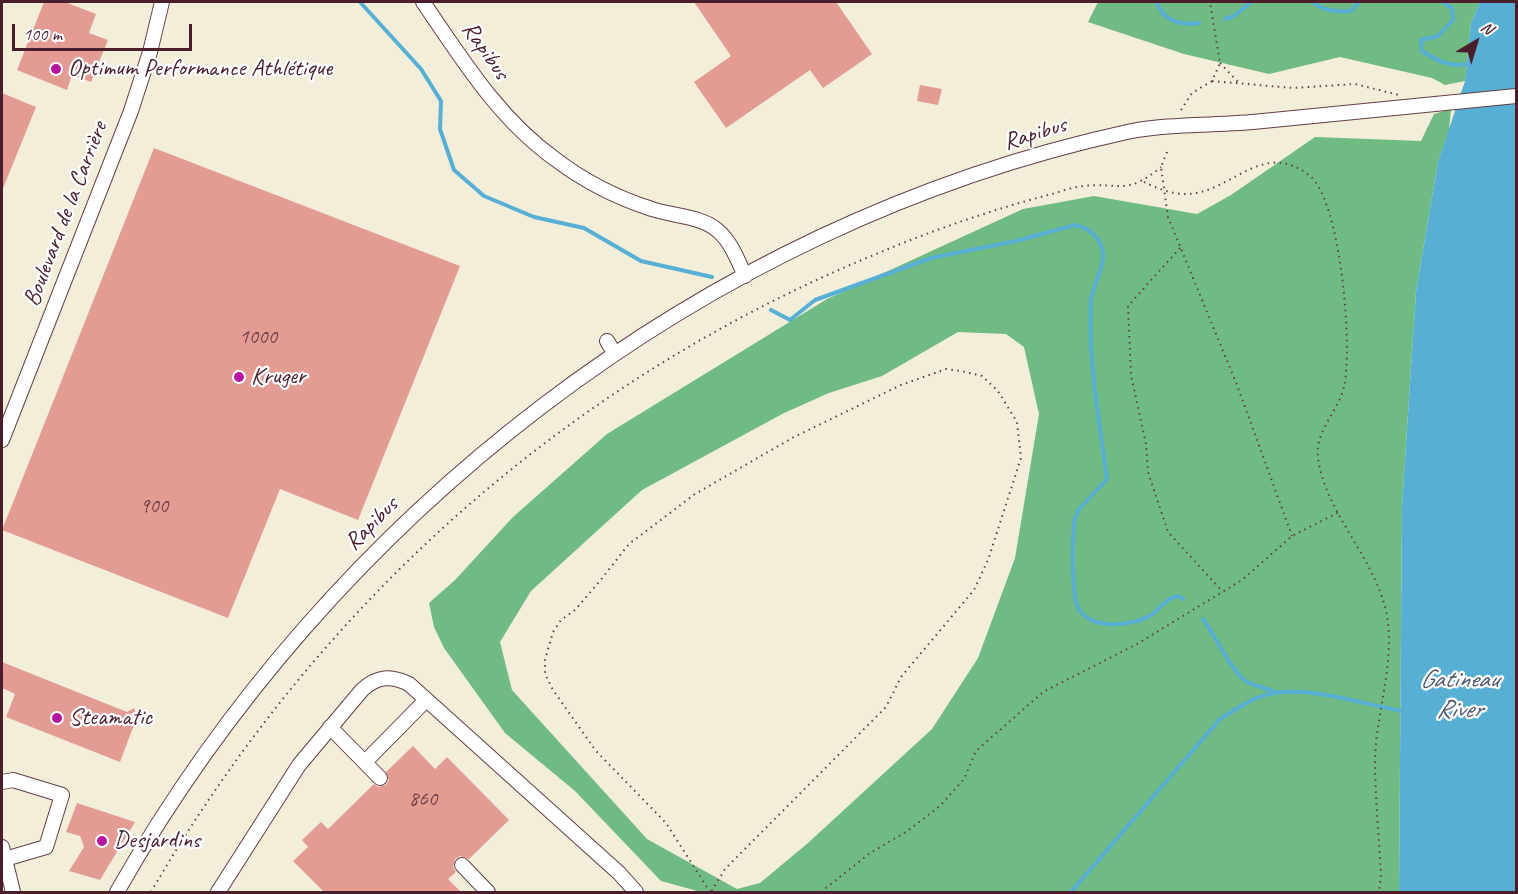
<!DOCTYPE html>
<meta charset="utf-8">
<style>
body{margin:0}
#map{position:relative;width:1518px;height:894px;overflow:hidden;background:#f3eeda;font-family:Caveat,sans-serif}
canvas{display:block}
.frame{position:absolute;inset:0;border:3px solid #4a1f2b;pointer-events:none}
.north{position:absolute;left:1446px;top:12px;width:60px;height:60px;-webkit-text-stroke:4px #fff;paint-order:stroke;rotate:38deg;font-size:16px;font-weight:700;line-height:24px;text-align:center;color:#4a1f2b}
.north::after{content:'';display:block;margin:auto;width:21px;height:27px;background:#4a1f2b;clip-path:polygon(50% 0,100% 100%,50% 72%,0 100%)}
.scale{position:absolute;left:12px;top:24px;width:180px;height:27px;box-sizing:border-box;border:3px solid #4a1f2b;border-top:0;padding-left:8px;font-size:18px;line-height:21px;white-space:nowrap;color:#4a1f2b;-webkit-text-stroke:4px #fff;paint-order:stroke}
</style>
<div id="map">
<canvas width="1518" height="894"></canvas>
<div class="frame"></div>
<div class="north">N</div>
<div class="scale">100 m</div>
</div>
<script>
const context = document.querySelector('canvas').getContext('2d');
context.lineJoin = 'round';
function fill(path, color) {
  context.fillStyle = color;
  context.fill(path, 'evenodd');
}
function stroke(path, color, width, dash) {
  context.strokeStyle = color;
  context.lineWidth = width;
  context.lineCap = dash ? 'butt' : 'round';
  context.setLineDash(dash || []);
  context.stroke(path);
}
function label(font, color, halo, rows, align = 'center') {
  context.font = font + ' Caveat,sans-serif';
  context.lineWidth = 4.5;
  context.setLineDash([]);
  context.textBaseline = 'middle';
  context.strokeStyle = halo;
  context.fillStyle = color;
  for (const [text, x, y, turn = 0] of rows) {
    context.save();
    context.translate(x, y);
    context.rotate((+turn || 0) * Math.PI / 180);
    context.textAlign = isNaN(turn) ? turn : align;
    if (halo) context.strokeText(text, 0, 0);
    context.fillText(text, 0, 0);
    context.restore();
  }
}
const forest = new Path2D(`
 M1098,2H1480L1471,23L1465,81L1445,85L1432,78L1340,57L1269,74L1184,54L1088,22Z
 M1451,109L1449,131L1438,162L1416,291L1402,505L1399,892H701L661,881L575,791L505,733L444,648L434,627L429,603L455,580L513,517L607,434L827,299L1023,209L1094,196L1197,214L1231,195L1315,137L1421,141L1434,114ZM958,332L1006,334L1024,347L1039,414L1015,558L978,658L932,729L808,843L760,883L737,889L647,839L512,690L500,642L531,591L642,490L784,413L829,393L882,376Z`);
const water = new Path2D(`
 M1480,2H1516V892H1399L1402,505L1416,291L1438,162L1465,81L1471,23Z`);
const stream = new Path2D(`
 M360,2L421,69L441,101L440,129L454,170L484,196L534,217L584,228L641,261L712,277
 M1157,2C1162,21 1182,26 1199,23
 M1312,2C1324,11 1336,12 1351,11L1359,2
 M1443,2L1452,8L1453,20L1438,36L1421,40L1422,51C1435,60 1451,68 1467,64
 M1225,19L1234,16L1251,2
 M771,310L790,320L815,300L931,258L1016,241L1075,225C1090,228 1103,240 1103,256C1103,271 1092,286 1091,301C1088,361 1099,420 1107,479L1079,509L1075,518C1072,537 1072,583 1076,602C1083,631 1130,627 1149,616C1161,610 1165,597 1179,596L1183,599
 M1203,619C1214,634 1234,675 1247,682C1256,686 1266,688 1275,692
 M1071,892L1220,719C1238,708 1254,696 1275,693C1312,687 1364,704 1401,711`);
const building = new Path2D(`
 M44,2H65L96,14L89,33L108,40L91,82L72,75L67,90L17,70Z
 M694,2H836L872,54L823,88L810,70L726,128L694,82L731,56Z
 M920,85L942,89L938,105L917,101Z
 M2,93L36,107L2,191Z
 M154,148L460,266L358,520L280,489L228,618L2,530Z
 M2,662L127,712L134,708L137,717L120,762L6,717L15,694L2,688Z
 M413,746L435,769L447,757L509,820L469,859L460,856L455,859L453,867L456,872L448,879L461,892H324L293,861L308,847L302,840L321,822L328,829L374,784L378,787L386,785L389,780L386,772Z
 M77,803L135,822L100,880L69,871L84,847L80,836L66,832Z`);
const path = new Path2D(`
 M1220,63L1238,82
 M1212,81L1293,88L1355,84L1399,95
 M1181,110L1192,93L1212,81L1220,63L1210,2
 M1167,152L1161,167L1168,217L1237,385L1292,536
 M1144,182C1156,188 1174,195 1187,194C1232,193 1262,138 1310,176C1341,202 1353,348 1344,387C1338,413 1315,429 1318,458C1325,513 1377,560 1387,616C1395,664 1376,713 1375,760C1375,798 1379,836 1381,874L1379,892
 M1180,248L1128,306L1131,375L1146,444L1148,472L1168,532L1223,592
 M151,892C319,602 569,379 881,252C936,229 994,209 1052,194C1062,191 1073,187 1083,186C1122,182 1126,196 1161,167
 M710,892L666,823L596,751L553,690L545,674V660L553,632L561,620L575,610L599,582L629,544L695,494L794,437L901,385L946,369L961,371L982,376L998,391L1017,422L1021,458L988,560L974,590L901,677L886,707L725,869L711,892
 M821,892L870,853L906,832L940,806L964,779L976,751L1043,692L1137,644L1242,580L1292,536L1339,512`);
const minor = new Path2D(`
 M423,2C462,59 498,118 555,159C584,181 617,198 652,209C672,216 701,216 717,230C731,241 738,261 745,276
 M607,341L615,354
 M2,440L131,111L150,52L162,2
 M330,727L380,778
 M365,762L426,700
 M2,782L13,780L62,795L46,847L5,859
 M2,847L13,892
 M462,865L488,892
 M117,892C330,516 702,225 1127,132C1172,123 1217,126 1263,121C1347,113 1432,104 1516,96
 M218,892L299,765L362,690C377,676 391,675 409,684L619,873L636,892`);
const markers = [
 [56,69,6,"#b5179e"],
 [239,377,6,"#b5179e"],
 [57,718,6,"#b5179e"],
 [102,841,6,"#b5179e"]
];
const numberNames = [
 ["1000",258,337],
 ["900",154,506],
 ["860",423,799]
];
const streetNames = [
 ["Rapibus",485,51,55],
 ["Rapibus",1035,134,-17],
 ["Boulevard de la Carrière",66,214,-69],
 ["Rapibus",372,524,-45]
];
const poiNames = [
 ["Optimum Performance Athlétique",68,69],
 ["Kruger",251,377],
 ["Steamatic",69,718],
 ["Desjardins",114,841]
];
const waterNames = [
 ["Gatineau",1459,680],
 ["River",1459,710]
];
fill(forest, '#6fbb83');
fill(water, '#57afd4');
stroke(stream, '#57afd4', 4);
fill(building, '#e39c94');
stroke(minor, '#633e45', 16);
stroke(path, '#633e45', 2, [1.5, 4.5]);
stroke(minor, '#fff', 14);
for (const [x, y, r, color] of markers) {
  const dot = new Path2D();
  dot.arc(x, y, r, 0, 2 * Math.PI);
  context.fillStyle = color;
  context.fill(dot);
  stroke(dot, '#fff', 2);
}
label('21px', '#703e45', null, numberNames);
label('24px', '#4a1f2b', '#fff', streetNames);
label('24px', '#4a1f2b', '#fff', poiNames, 'left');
label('italic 26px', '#4f596f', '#fff', waterNames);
</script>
